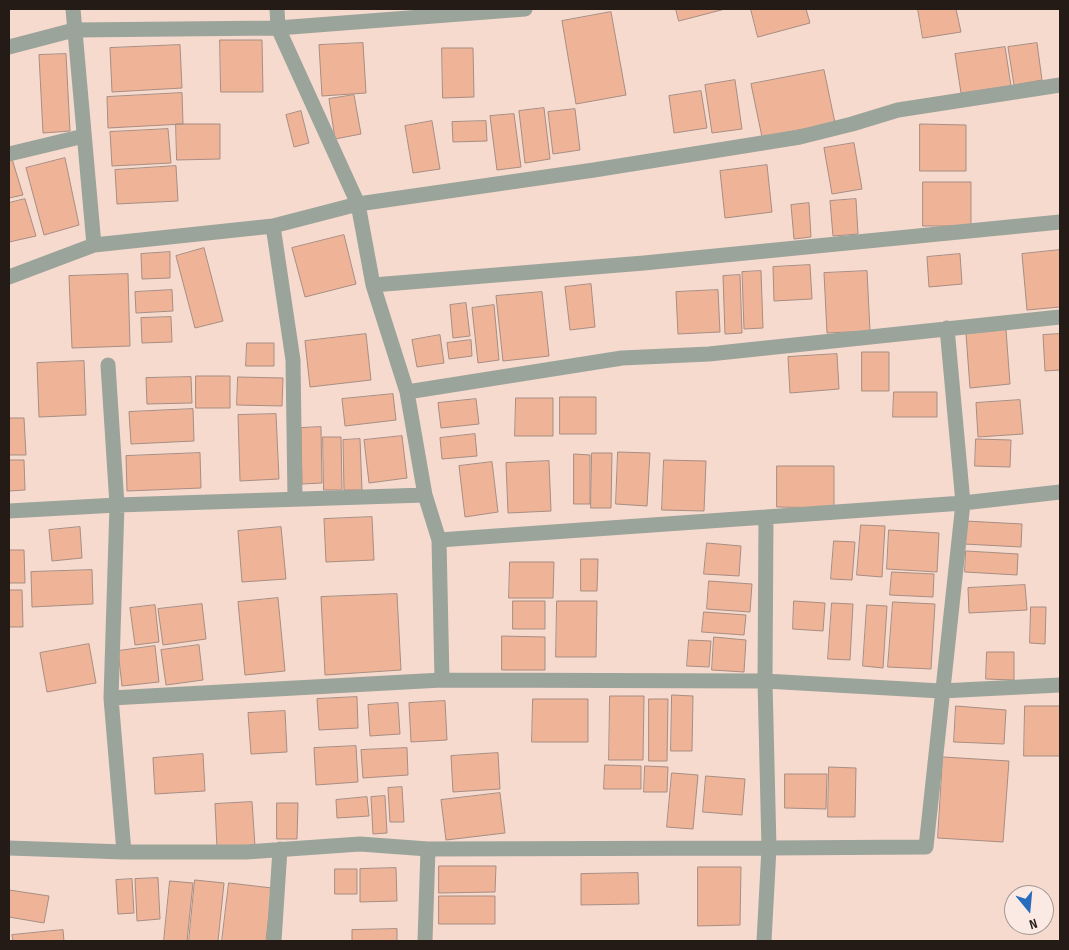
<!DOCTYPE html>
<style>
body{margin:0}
#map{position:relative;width:1069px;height:950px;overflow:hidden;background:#f7dace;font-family:"Sofia Sans Condensed",sans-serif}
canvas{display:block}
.frame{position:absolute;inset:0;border:10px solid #241a16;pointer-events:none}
.north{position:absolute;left:1004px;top:885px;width:50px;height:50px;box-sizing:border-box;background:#fbeae3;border:1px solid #a59791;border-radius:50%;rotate:163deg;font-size:14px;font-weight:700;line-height:20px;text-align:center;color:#241a16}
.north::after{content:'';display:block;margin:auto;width:18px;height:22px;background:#286cbd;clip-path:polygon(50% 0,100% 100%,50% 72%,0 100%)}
</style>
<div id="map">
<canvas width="1069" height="950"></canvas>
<div class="frame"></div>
<div class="north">N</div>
</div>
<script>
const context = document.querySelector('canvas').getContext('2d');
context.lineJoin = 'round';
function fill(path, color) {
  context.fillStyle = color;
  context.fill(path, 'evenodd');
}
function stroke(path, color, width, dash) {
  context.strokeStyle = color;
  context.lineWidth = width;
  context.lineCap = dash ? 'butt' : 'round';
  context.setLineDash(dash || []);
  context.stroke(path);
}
const building = new Path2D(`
 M676,9H725L679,21Z
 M751,9H806L810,23L758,37Z
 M918,9H956L961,32L923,38Z
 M611,12L626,95L576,104L562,21Z
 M220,40H262L263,92H221Z
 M363,43L366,93L322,96L319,45Z
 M1037,43L1042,80L1014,85L1008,47Z
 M180,45L182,88L112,92L110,48Z
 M1005,47L1011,86L961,93L955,54Z
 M442,48H473L474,97L443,98Z
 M66,54L70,131L43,133L39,55Z
 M824,70L835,123L762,137L751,84Z
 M735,80L742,129L712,133L705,85Z
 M701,91L707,128L674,133L669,96Z
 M182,93L183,124L108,128L107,97Z
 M354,95L361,134L335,139L329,99Z
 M544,108L550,159L525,163L519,111Z
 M575,109L580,150L553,154L548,112Z
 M301,111L309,143L294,147L286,115Z
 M514,114L521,167L497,170L490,116Z
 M432,121L440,169L413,173L405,126Z
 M486,121L487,141L453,142L452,122Z
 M176,124H220V159L177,160Z
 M920,124L966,125V171H920Z
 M168,129L171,163L112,166L110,132Z
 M854,143L862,189L832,194L824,148Z
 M9,149L23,195L9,198Z
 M65,158L79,225L44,235L26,168Z
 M767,165L772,212L725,218L720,171Z
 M176,166L178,201L117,204L115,170Z
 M923,182H971V226H923Z
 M25,199L36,236L9,242V203Z
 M856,199L858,234L833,236L830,201Z
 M809,203L811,237L794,239L791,205Z
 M344,235L356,284L305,297L292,248Z
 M204,248L223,321L195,328L176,256Z
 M1060,250V307L1027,310L1022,254Z
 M170,252V278L142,279L141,254Z
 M960,254L962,284L929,287L927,257Z
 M810,265L812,299L774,301L773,267Z
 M761,271L763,328L744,329L742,272Z
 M867,271L870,331L827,333L824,273Z
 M128,274L130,346L72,348L69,276Z
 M740,275L742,333L725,334L723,276Z
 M591,284L595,327L570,330L565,287Z
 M172,290L173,311L136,313L135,292Z
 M718,290L720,332L678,334L676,292Z
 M542,292L549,356L503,361L496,296Z
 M466,303L470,336L453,338L450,305Z
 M494,305L499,360L478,363L472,308Z
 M171,317L172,342L142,343L141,318Z
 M1006,330L1010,384L970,388L966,334Z
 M366,334L371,380L310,387L305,341Z
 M1060,334V370L1045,371L1043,335Z
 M440,335L444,363L417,367L412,340Z
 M471,340L472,356L449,359L447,343Z
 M247,343H274V366H246Z
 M862,352H889V391H862Z
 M837,354L839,389L790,393L788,357Z
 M84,361L86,415L39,417L37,363Z
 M196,376H230V408H196Z
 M191,377L192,403L147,404L146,378Z
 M238,377L283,378L282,406L237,405Z
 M894,392H937V417H893Z
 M393,394L396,420L345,426L342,399Z
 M560,397H596V434H560Z
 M516,398H553V436H515Z
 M476,399L479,424L441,428L438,403Z
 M1020,400L1023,434L978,437L976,403Z
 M193,409L194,441L131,444L129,412Z
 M276,414L279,479L240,481L238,415Z
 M9,418H24L26,455H9Z
 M321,427L322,483L302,484L301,428Z
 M475,434L477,456L442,459L440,438Z
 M402,436L407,478L369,483L364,440Z
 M323,437H341L342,490H324Z
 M360,439L362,490H344L343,440Z
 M976,439L1011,440L1010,467L975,466Z
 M618,452L650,453L647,506L616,504Z
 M200,453L201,488L127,491L126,456Z
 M592,453H612L611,508H591Z
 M574,454L590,455V504H574Z
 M9,460H24L25,490L9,491Z
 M664,460L706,461L704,511L662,510Z
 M549,461L551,511L508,513L506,463Z
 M492,462L498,512L465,517L459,466Z
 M777,466H834V508L777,507Z
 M372,517L374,560L326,562L324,519Z
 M965,521L1022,524L1021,547L964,544Z
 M861,525L885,526L882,577L857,575Z
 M80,527L82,558L52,561L49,530Z
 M281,527L286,579L242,582L238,531Z
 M889,530L939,533L937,572L887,569Z
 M834,541L855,542L852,580L831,579Z
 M707,543L741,546L739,576L704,574Z
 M9,550H24L25,583H9Z
 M966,551L1018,554L1017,575L965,572Z
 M581,559H598L597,591H581Z
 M510,562H554L553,598H509Z
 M92,570L93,604L32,607L31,572Z
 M892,572L934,574L933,597L890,595Z
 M709,581L752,584L750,612L707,609Z
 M1025,585L1027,610L969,613L968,588Z
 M9,590H22L23,627H9Z
 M397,594L401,670L325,675L321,597Z
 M278,598L285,671L245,675L238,602Z
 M513,601H545V629H513Z
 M557,601H597L596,657H556Z
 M794,601L825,603L823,631L793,629Z
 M893,602L935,604L931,669L888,667Z
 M832,603L853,604L850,660L828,659Z
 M202,604L206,639L163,645L158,609Z
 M155,605L159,642L135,645L130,608Z
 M867,605L887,606L883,668L863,666Z
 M1031,607H1046L1045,644L1030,643Z
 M704,612L746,615L744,635L702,632Z
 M502,636L545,637V670H502Z
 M714,637L746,640L744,672L712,670Z
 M689,640L711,641L709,667L687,666Z
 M89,644L96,683L47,692L40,653Z
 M199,645L203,680L166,685L161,650Z
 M155,646L159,682L122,686L118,651Z
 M987,652H1014V680L986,679Z
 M672,695L693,696L692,751H671Z
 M610,696H644L643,760H609Z
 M357,697L358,728L319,730L317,699Z
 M533,699H588V742H532Z
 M649,699H668L667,761H649Z
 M445,701L447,740L411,742L409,703Z
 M398,703L400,734L370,736L368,705Z
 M956,706L1006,710L1004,744L954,742Z
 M1025,706H1060V756H1024Z
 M285,711L287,752L251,754L248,713Z
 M356,746L358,782L316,785L314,748Z
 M407,748L408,775L363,778L361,750Z
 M498,753L500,789L453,792L451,756Z
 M203,754L205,791L155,794L153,758Z
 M943,757L1009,761L1003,842L938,838Z
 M605,765L641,766V789H604Z
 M645,766L668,767L667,792H644Z
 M829,767L856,768L855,817H828Z
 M672,773L698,775L693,829L667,827Z
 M785,774H827L826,809L785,808Z
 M706,776L745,779L742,815L703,812Z
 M402,787L404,822H390L388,788Z
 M500,793L505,833L446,840L441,800Z
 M385,796L387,833L373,834L371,797Z
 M367,797L369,816L337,818L336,800Z
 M252,802L255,846L217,848L215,804Z
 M277,803H298L297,839H277Z
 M439,866H496L495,892L439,893Z
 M698,867H741L740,925L698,926Z
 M396,868L397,901L360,902V869Z
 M335,869H357V894H335Z
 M638,873L639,904L581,905V874Z
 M158,878L160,919L137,921L135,879Z
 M132,879L134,913L118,914L116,880Z
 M195,880L224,883L218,941H189Z
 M170,881L193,883L187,941H164Z
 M229,883L272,888L266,941H222Z
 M9,890L49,896L44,923L9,917Z
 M439,896H495V924H439Z
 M397,929V941H352V930Z
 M63,930L64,941H13L12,935Z`);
const minor = new Path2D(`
 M73,9L94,245L273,226L358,204L373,285L407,392L425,495L439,540L766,517L765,681L769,848L428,849L425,941
 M277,9L278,28L358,204L594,170L800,137L852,124L898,110L1060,85
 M9,47L74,30L278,28L525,9
 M9,154L84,136
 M273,226L293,360L295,499
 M9,277L94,245
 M373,285L644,263L1060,222
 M108,365L117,505L111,698L124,852
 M407,392L622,358L709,354L1060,317
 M9,511L117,505L425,495
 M766,517L963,503L1060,492
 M439,540L442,680
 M111,698L442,680L765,681L941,691L1060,685
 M9,848L124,852H246L360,844L428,849
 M274,941L280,849
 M764,941L769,848L926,847L963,503L947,328`);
fill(building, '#efb398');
stroke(building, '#a78d82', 1);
stroke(minor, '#9ba49b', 15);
</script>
